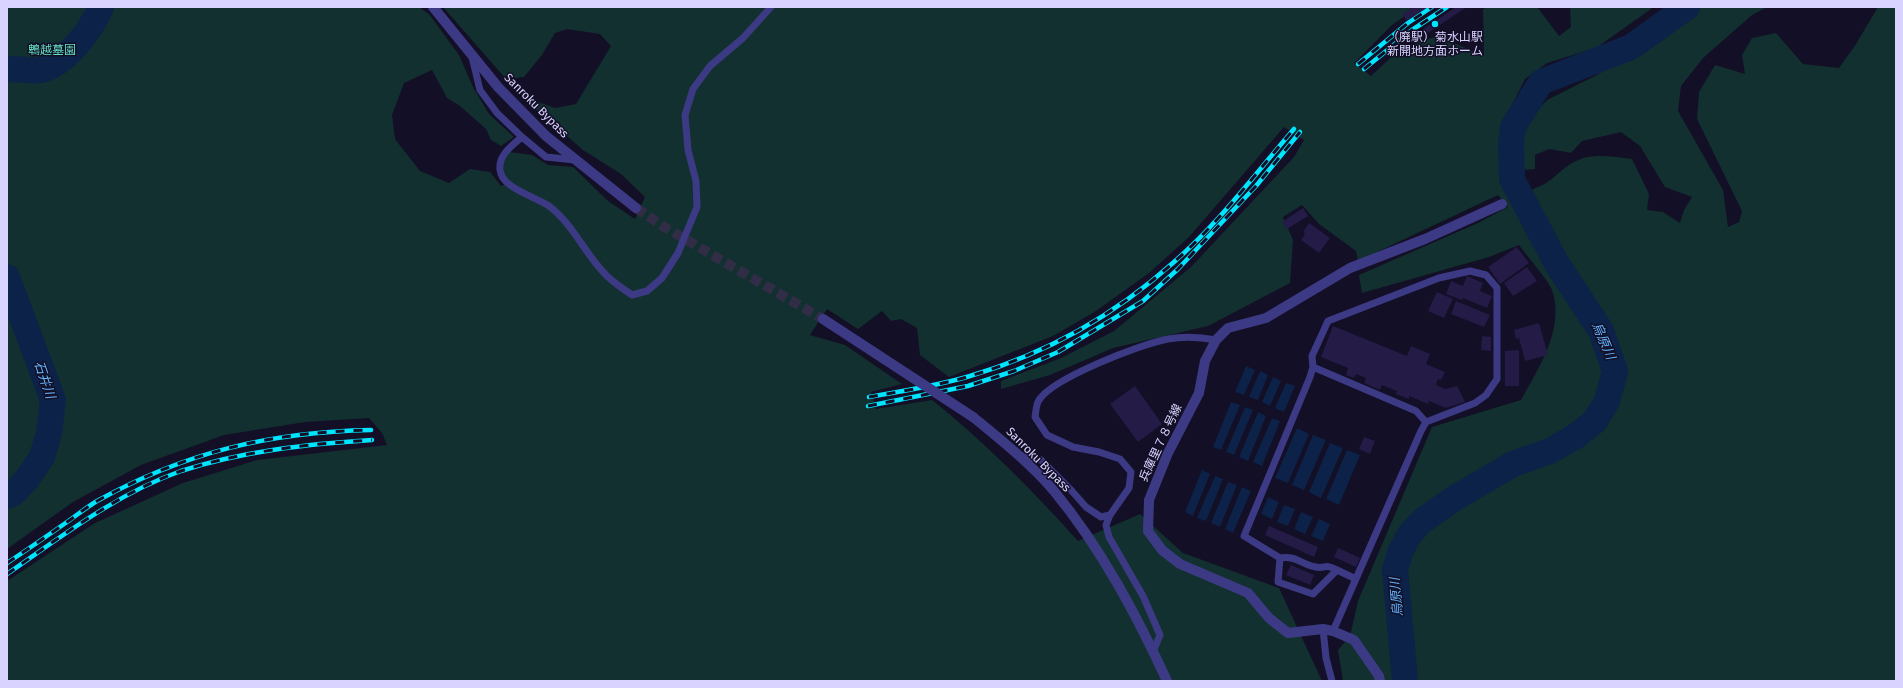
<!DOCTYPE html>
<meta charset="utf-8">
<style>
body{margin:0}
#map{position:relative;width:1903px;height:688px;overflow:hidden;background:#130f26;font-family:"Fira Sans",sans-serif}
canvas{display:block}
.frame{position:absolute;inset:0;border:8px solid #d9d4ff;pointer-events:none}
</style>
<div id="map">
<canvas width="1903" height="688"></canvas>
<div class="frame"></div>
</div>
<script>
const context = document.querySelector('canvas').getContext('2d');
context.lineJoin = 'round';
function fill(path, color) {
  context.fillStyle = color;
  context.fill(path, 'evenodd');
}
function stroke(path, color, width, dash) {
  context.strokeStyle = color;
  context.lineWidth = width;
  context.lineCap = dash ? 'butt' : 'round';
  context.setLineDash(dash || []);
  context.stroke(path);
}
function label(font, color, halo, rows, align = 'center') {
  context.font = font + ' "Fira Sans","Noto Sans JP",sans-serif';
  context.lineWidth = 3;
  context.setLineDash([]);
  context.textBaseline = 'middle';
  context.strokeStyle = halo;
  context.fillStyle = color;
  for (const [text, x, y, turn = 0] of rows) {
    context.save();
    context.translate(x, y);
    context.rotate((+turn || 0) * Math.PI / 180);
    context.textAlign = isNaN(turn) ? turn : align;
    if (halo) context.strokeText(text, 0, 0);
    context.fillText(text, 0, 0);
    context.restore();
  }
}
const green = new Path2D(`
 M7,7H419L429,14L459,55L473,87L489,114L514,137L501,146L491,140L486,129L460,106L447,98L432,70L404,83L392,115L395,139L420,171L449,183L470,169L490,172L501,186L509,183L500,169L509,152L532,155L548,165L573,167L608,201L635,219L645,197L621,174L583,150L531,105L536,101L555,108L576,104L611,46L600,34L567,29L555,33L542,55L524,77L506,79L443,7H1418L1392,25L1354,63L1371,76L1401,48L1438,36L1484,56L1483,9L1489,7L1538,8L1559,36L1571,27L1570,7H1651V9L1596,48L1547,63L1525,79L1509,111L1502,146L1508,183L1519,200L1530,197L1533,189C1552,183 1559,170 1574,162C1592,152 1613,157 1632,159L1649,194L1647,210L1663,212L1680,223L1684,210L1692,197L1665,187L1640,146L1621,132L1582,141L1571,153L1549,149L1535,155V169L1524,170L1516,167L1522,127L1547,100L1597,75L1621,58L1632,61L1664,35L1671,7H1767L1752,15L1703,58L1681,86L1678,111L1723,190L1728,227L1739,222L1742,211L1697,119L1699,92L1715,65L1745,74L1742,55L1752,38L1776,33L1803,64L1839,68L1856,44L1878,7H1896V681H1343L1338,650L1350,636L1358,601L1432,427L1521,400C1539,367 1565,329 1552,290C1549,281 1526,255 1519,245L1489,257L1362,293L1359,275L1478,223L1508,207L1498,195L1358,261L1356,251L1319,224L1302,205L1283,217L1293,240L1290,283L1208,326L1113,348L1050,375L1001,389V381L1061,358L1114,331L1191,267L1294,157L1304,140L1284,127L1189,237L1149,273L1096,311L1053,336L949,377L920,355L917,328L901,319L891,321L882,311L858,329L827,309L810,335L845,345L902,384L871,392L876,409L932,400C985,442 1033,491 1078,541L1140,514L1183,553L1279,588L1322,681H7V581L95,523L183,483L257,460L387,445L382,433L369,418L305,422L224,435L141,465L73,502L7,549Z`);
const water = new Path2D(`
 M1246,366L1255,370L1244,395L1235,392Z
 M1260,371L1268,375L1258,400L1249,397Z
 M1273,377L1281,381L1270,406L1262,402Z
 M1286,383L1295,386L1284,412L1275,408Z
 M1231,402L1240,405L1221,450L1213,447Z
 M1245,407L1253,410L1234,455L1226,452Z
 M1258,412L1266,416L1248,461L1239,457Z
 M1272,418L1280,421L1262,466L1253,462Z
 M1297,428L1309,434L1288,483L1275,478Z
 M1313,435L1326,440L1304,490L1292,485Z
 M1330,443L1343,448L1321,498L1309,492Z
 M1347,450L1360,455L1339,505L1326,499Z
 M1202,470L1210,474L1193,516L1185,512Z
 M1215,476L1223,479L1206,521L1197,518Z
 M1228,482L1237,485L1220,527L1211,523Z
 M1242,487L1251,491L1233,533L1225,529Z
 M1268,497L1279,502L1272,519L1261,514Z
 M1284,505L1295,509L1288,526L1277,522Z
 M1301,512L1313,517L1305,534L1294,529Z
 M1319,519L1330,524L1323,541L1311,536Z`);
const river = new Path2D(`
 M7,70C18,67 29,72 41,70C66,64 91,30 101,7
 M7,277L53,400L49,433L42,457L27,479L15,492L7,496
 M1405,681L1395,570L1401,550L1410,534L1422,521L1455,498L1513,464L1550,451L1576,436L1595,421L1607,401L1615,371L1601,331L1557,264L1512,179L1511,144L1513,127L1541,82L1631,47L1687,7`);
const building = new Path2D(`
 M1413,7H1428L1407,21L1402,14Z
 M1456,7H1467L1420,38L1416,34Z
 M1303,208L1308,216L1287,229L1282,222Z
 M1309,223L1330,238L1319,253L1301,240L1305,234L1303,232Z
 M1517,247L1529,263L1500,284L1488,267Z
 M1527,267L1537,281L1513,296L1504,283Z
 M1467,276L1483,283L1480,291L1492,296L1487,308L1463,298L1462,300L1446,294L1451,281L1463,286Z
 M1437,292L1453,299L1444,318L1428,311Z
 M1456,301L1490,315L1484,327L1451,314Z
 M1539,323L1548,355L1525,361L1519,338L1516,339L1514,330Z
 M1333,326L1407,356L1411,346L1430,354L1426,364L1445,372L1441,380L1438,379L1436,385L1445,389L1457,386L1465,402L1446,408L1429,401L1428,404L1409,396V399L1396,394L1397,391L1382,385L1380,390L1364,383L1366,378L1356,374L1354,378L1346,375L1348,368L1321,357Z
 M1482,336L1491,337V351L1481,350Z
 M1519,350V386H1505V351Z
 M1135,386L1162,424L1138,442L1110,404Z
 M1364,437L1375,441L1370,454L1359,449Z
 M1269,526L1318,547L1314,557L1265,535Z
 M1338,548L1360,558L1356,567L1334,557Z
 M1291,565L1314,575L1310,585L1286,575Z`);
const tertiaryTunnel = new Path2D(`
 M636,208L666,228L823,319`);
const service = new Path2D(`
 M472,57L480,90L497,113L522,137L546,157L575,160
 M522,137C511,146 495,158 501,174C506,189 536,197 549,206C573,224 585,254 606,275C614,283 623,289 632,295L647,291L662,278L678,253L697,207L696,181L688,150L685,115L693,89L710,66L743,38L771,7
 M1313,367L1416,411L1426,422
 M1019,455L1041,460L1071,490L1086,507L1101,517L1110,515
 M1280,558C1296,555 1302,565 1316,567C1326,569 1324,563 1337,570
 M1323,629L1326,658L1332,681
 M1333,631L1421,431L1426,422L1475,403L1486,395L1497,379V288L1486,275L1470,271L1439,278L1328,321L1312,356L1313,367L1310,377L1244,536L1280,558L1278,582L1313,594L1337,570L1356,579
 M1153,652L1160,635L1143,596L1109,537L1106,525L1110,515L1129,488L1131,472L1120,459L1099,452L1073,447L1047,435L1035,417C1036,412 1036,404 1039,400C1053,378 1141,344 1168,339C1184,336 1200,337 1216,340`);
const minor = new Path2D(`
 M1380,681L1379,676L1354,640L1333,631L1323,629L1288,633L1269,618L1248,593L1180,564L1162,550L1148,531L1149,500L1168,453L1199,393L1205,361L1216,340L1228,328L1266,318L1350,268L1425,239L1502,204`);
const tertiary = new Path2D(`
 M433,7L498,87L546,136L636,208
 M973,417C1001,440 1030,463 1054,491C1101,548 1136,614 1167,681`);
const rail = new Path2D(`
 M1358,64L1408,23L1432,7
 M1364,69L1412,30L1447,7
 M869,397C902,391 937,386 970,376C1045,354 1115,315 1174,262C1219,223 1255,174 1294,129
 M868,406L968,386L1014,371L1058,352L1143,301L1178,269L1256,186L1300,132
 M7,563C27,550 47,536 67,522C77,515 87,507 97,501C186,452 270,432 371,430
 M7,574C62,536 118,493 181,471C243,451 308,444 372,440`);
const tertiaryBridge = new Path2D(`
 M823,319L973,417`);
const markers = [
 [1435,24,4,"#00e5ff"]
];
const poiNames = [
 ["（廃駅）菊水山駅",1435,38],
 ["新開地方面ホーム",1435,52]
];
const parkNames = [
 ["鵯越墓園",52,51]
];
const streetNames = [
 ["Sanroku Bypass",536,106,45],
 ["兵庫里７８号線",1161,443,-65],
 ["Sanroku Bypass",1038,460,45]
];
const waterNames = [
 ["烏原川",1603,341,67],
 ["石井川",44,380,71],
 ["烏原川",1397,597,-95]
];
fill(green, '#12302f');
fill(water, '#0c2248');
stroke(river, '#0c2248', 26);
fill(building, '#241b47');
stroke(tertiaryTunnel, '#312d47', 10, [10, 5]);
stroke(service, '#3d3a85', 7);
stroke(minor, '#3d3a85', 10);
stroke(tertiary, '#3d3a85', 10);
stroke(rail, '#00e5ff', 4.5);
stroke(rail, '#130f26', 3, [9]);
stroke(tertiaryBridge, '#3d3a85', 10);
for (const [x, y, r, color] of markers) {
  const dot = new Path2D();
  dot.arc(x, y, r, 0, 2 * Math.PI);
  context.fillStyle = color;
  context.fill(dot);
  stroke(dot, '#130f26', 1.5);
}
label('12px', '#d9d4ff', '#130f26', poiNames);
label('12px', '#5fe0c0', '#130f26', parkNames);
label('12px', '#d9d4ff', '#130f26', streetNames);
label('italic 13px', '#62b6ff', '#130f26', waterNames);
</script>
